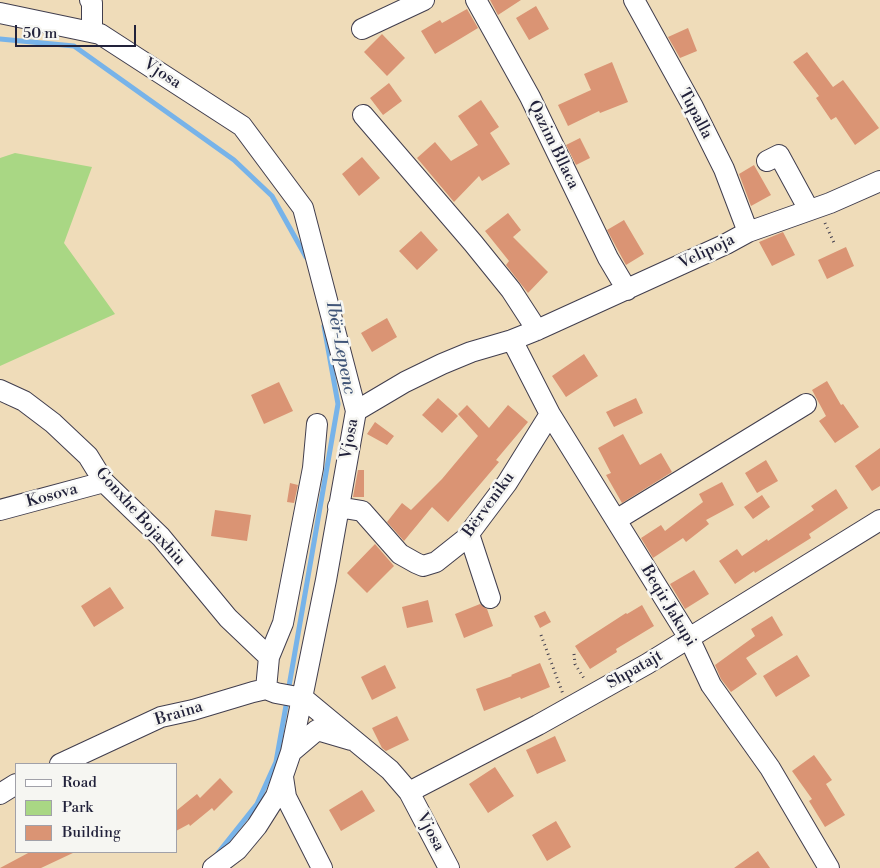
<!DOCTYPE html>
<meta charset="utf-8">
<style>
body{margin:0}
#map{position:relative;width:880px;height:868px;overflow:hidden;background:#efdcb9;font-family:"Libre Bodoni",serif}
canvas{display:block}
.legend{position:absolute;left:15px;top:763px;width:162px;height:90px;box-sizing:border-box;background:#f6f6f2;border:1px solid #a1a1a9;margin:0;padding:6px 9px;list-style:none;font-size:15px;color:#22223b}
.legend li{display:flex;align-items:center;gap:10px;height:25px}
.legend b{width:25px;border:1px solid #a1a1a9}
.scale{position:absolute;left:15px;top:25px;width:121px;height:22px;box-sizing:border-box;border:2px solid #22223b;border-top:0;padding-left:6px;font-size:15px;line-height:18px;white-space:nowrap;color:#22223b;-webkit-text-stroke:4px #f6f6f2;paint-order:stroke}
</style>
<div id="map">
<canvas width="880" height="868"></canvas>
<ul class="legend">
<li><b style="height:6px;background:#fff"></b>Road</li>
<li><b style="height:14px;background:#a9d784"></b>Park</li>
<li><b style="height:14px;background:#da9474"></b>Building</li>
</ul>
<div class="scale">50 m</div>
</div>
<script>
const context = document.querySelector('canvas').getContext('2d');
context.lineJoin = 'round';
function fill(path, color) {
  context.fillStyle = color;
  context.fill(path, 'evenodd');
}
function stroke(path, color, width, dash) {
  context.strokeStyle = color;
  context.lineWidth = width;
  context.lineCap = dash ? 'butt' : 'round';
  context.setLineDash(dash || []);
  context.stroke(path);
}
function label(font, color, halo, rows, align = 'center') {
  context.font = font + ' "Libre Bodoni",serif';
  context.lineWidth = 5;
  context.setLineDash([]);
  context.textBaseline = 'middle';
  context.strokeStyle = halo;
  context.fillStyle = color;
  for (const [text, x, y, turn = 0] of rows) {
    context.save();
    context.translate(x, y);
    context.rotate((+turn || 0) * Math.PI / 180);
    context.textAlign = isNaN(turn) ? turn : align;
    if (halo) context.strokeText(text, 0, 0);
    context.fillText(text, 0, 0);
    context.restore();
  }
}
const green = new Path2D(`
 M15,153L92,167L64,243L115,314L0,366V158Z`);
const stream = new Path2D(`
 M0,39L74,46L234,160L272,196L306,257
 M288,692L338,404L324,326
 M218,853L257,804L276,762L287,700`);
const building = new Path2D(`
 M490,0H521L498,15Z
 M536,6L549,29L529,40L516,18Z
 M467,9L478,28L435,54L421,31L440,20L442,23Z
 M688,28L697,51L680,58L668,37Z
 M382,34L405,58L387,76L364,52Z
 M807,52L833,87L843,80L879,128L855,145L836,117L831,120L816,98L819,96L793,62Z
 M612,62L628,102L600,113L599,111L568,126L558,105L591,90L584,74Z
 M389,83L402,101L383,115L370,98Z
 M481,100L499,127L490,133L510,164L482,181L479,176L454,202L417,158L435,142L451,161L478,145L458,116Z
 M580,138L590,158L576,165L566,145Z
 M362,157L380,178L359,196L342,174Z
 M754,165L771,195L751,206L739,174Z
 M508,213L521,230L513,237L548,272L528,293L506,265L509,261L485,231Z
 M624,220L644,254L626,265L607,230Z
 M421,231L438,250L417,270L399,251Z
 M783,232L795,255L772,266L759,242Z
 M846,247L854,266L827,279L818,260Z
 M387,318L397,337L372,352L361,333Z
 M584,354L598,376L566,397L552,376Z
 M827,381L841,405L843,404L859,427L835,443L819,421L826,416L812,390Z
 M279,382L293,411L264,424L251,395Z
 M438,398L458,416L442,433L422,415Z
 M636,398L643,413L614,427L606,412Z
 M467,405L489,428L508,405L528,422L496,460L499,462L448,522L432,507L404,541L387,522L402,503L411,510L442,479L478,436L458,414Z
 M375,422L394,436L387,445L367,434Z
 M623,434L640,465L661,453L672,472L622,503L606,475L611,473L598,448Z
 M880,448V486L872,491L855,466Z
 M766,460L778,481L757,493L745,473Z
 M358,470H364V497H353Z
 M722,482L734,505L706,520L709,524L686,542L683,538L653,558L641,538L661,525L665,531L703,502L699,494Z
 M290,483L298,485L294,503L287,502Z
 M836,489L848,508L809,534L811,538L755,573L754,571L735,584L719,561L737,549L742,556L767,539L768,541L814,510L811,506Z
 M762,495L770,507L753,519L744,507Z
 M215,510L251,515L247,541L211,536Z
 M375,544L394,566L367,593L347,573Z
 M694,570L709,594L685,609L670,584Z
 M110,587L124,608L94,627L81,606Z
 M428,600L433,622L407,628L402,607Z
 M480,604L487,609L493,626L464,638L455,614Z
 M642,605L654,626L616,649L617,652L590,669L575,646L626,613L627,614Z
 M545,611L551,622L540,628L534,616Z
 M772,616L783,635L746,658L757,674L731,692L721,679L715,665L755,636L751,629Z
 M797,655L810,676L776,697L763,676Z
 M540,663L550,687L521,699L520,697L484,711L476,689L512,676L511,675Z
 M385,665L396,688L372,700L361,677Z
 M397,716L409,740L386,751L382,748L372,728Z
 M555,736L566,761L537,774L526,750Z
 M814,755L832,780L826,784L845,815L825,827L809,801L812,799L792,771Z
 M495,767L514,796L488,813L469,784Z
 M220,778L233,792L214,811L212,808L190,826L189,824L176,831V811L197,794L200,798Z
 M362,790L375,811L341,831L329,810Z
 M556,821L571,847L547,861L532,835Z
 M758,851L770,868H734Z
 M30,852H75L41,868H0Z`);
const path = new Path2D(`
 M825,223L835,245
 M541,635L563,694
 M574,654L575,664L585,680`);
const minor = new Path2D(`
 M90,0L92,3V32
 M476,0L530,97L608,258L627,290
 M634,0L692,105L724,169L748,232
 M0,13L100,34L242,126L303,208L356,411L326,580L291,752L276,796L257,826L237,850L213,868
 M362,29L424,0
 M363,115L473,243L511,290L537,330
 M767,161L779,155L809,210
 M512,340L550,414L689,638L711,685L770,768L829,868
 M0,390L24,401L53,423L88,456L104,482L161,537L228,618L269,657L266,689
 M356,411L405,382L442,364L471,352L512,340L537,330L726,244L748,232L830,203L880,181
 M338,507L362,511L400,554L416,563L423,566L436,562L465,539L507,483L550,414
 M0,510L104,482
 M616,520L806,404
 M469,534L490,598
 M269,657L283,623L313,468L317,424
 M291,752L317,730L351,740
 M60,764L161,717L193,710L253,692L266,689L276,693L303,698L390,770L409,792L449,868
 M283,777L286,797L322,868
 M409,792L538,725L647,664L880,520
 M0,794L16,784`);
const streetNames = [
 ["Vjosa",162,74,33],
 ["Tupalla",695,114,62],
 ["Qazim Bllaca",553,145,64],
 ["Velipoja",707,252,-26],
 ["Vjosa",350,439,-80],
 ["Kosova",52,496,-15],
 ["Bërveniku",489,505,-54],
 ["Gonxhe Bojaxhiu",140,517,48],
 ["Beqir Jakupi",668,606,59],
 ["Shpatajt",635,670,-30],
 ["Braina",179,714,-17],
 ["Vjosa",430,832,62]
];
const waterNames = [
 ["Ibër-Lepenc",340,348,79]
];
fill(green, '#a9d784');
stroke(stream, '#77b3e9', 5);
fill(building, '#da9474');
stroke(minor, '#413e4e', 22);
stroke(path, '#413e4e', 3, [1, 4]);
stroke(minor, '#fff', 20);
label('16px', '#22223b', '#f6f6f2', streetNames);
label('italic 18px', '#405578', '#f6f6f2', waterNames);
</script>
